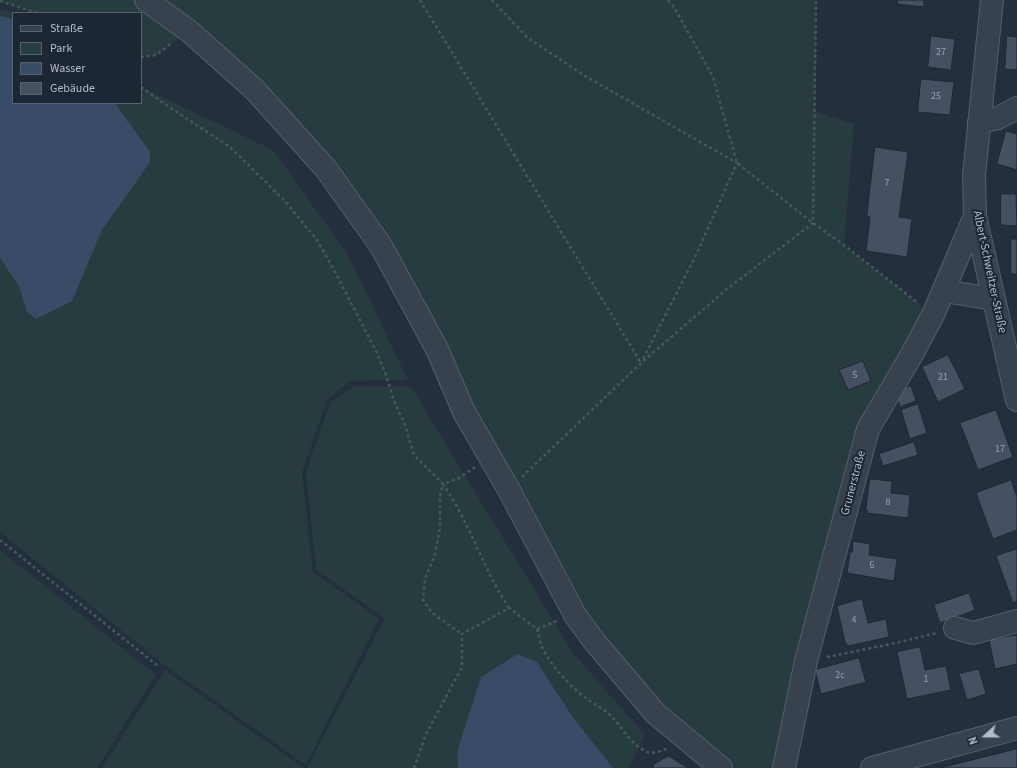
<!DOCTYPE html>
<meta charset="utf-8">
<style>
body{margin:0}
#map{position:relative;width:1017px;height:768px;overflow:hidden;background:#242f3e;font-family:"Source Sans 3",sans-serif}
canvas{display:block}
.legend{position:absolute;left:12px;top:12px;width:130px;height:92px;box-sizing:border-box;background:#1d2633;border:1px solid #59626f;margin:0;padding:5px 7px;list-style:none;font-size:12px;color:#b4bcc9}
.legend li{display:flex;align-items:center;gap:8px;height:20px}
.legend b{width:20px;border:1px solid #59626f}
.north{position:absolute;left:965px;top:716px;width:40px;height:40px;-webkit-text-stroke:3px #1d2633;paint-order:stroke;rotate:249deg;font-size:11px;font-weight:700;line-height:16px;text-align:center;color:#b4bcc9}
.north::after{content:'';display:block;margin:auto;width:14px;height:18px;background:#b4bcc9;clip-path:polygon(50% 0,100% 100%,50% 72%,0 100%)}
</style>
<div id="map">
<canvas width="1017" height="768"></canvas>
<ul class="legend">
<li><b style="height:5px;background:#38414e"></b>Straße</li>
<li><b style="height:11px;background:#263c3f"></b>Park</li>
<li><b style="height:11px;background:#394c67"></b>Wasser</li>
<li><b style="height:11px;background:#455162"></b>Gebäude</li>
</ul>
<div class="north">N</div>
</div>
<script>
const context = document.querySelector('canvas').getContext('2d');
context.lineJoin = 'round';
function fill(path, color) {
  context.fillStyle = color;
  context.fill(path, 'evenodd');
}
function stroke(path, color, width, dash) {
  context.strokeStyle = color;
  context.lineWidth = width;
  context.lineCap = dash ? 'butt' : 'round';
  context.setLineDash(dash || []);
  context.stroke(path);
}
function label(font, color, halo, rows, align = 'center') {
  context.font = font + ' "Source Sans 3",sans-serif';
  context.lineWidth = 4;
  context.setLineDash([]);
  context.textBaseline = 'middle';
  context.strokeStyle = halo;
  context.fillStyle = color;
  for (const [text, x, y, turn = 0] of rows) {
    context.save();
    context.translate(x, y);
    context.rotate((+turn || 0) * Math.PI / 180);
    context.textAlign = isNaN(turn) ? turn : align;
    if (halo) context.strokeText(text, 0, 0);
    context.fillText(text, 0, 0);
    context.restore();
  }
}
const green = new Path2D(`
 M0,0H817L815,111L854,124L844,245L933,315L868,429L783,768H721L594,641L381,246L189,32L156,55L141,57V13H37L0,1Z
 M0,9L18,13H13V103H141V87L273,150L348,255L408,380L350,381L327,400L302,472L313,572L379,619L306,765L163,664L0,532Z
 M354,386L411,387L573,653L645,735L629,768H613L572,716L537,662L457,752L458,768H307L385,618L316,570L306,472L330,403Z
 M0,550L156,675L97,768H0Z
 M165,670L304,768H102Z`);
const water = new Path2D(`
 M0,16L9,18L13,21V103H115L150,152V162L102,230L72,301L36,319L27,312L19,286L0,258Z
 M518,654L537,662L572,716L613,768H458L457,752L481,677Z`);
const building = new Path2D(`
 M898,0H924V7L897,4Z
 M931,36L955,39L951,70L928,67Z
 M1007,36L1017,37V70L1005,69Z
 M921,79L954,82L950,115L918,112Z
 M1006,131L1017,134V170L997,164Z
 M875,147L908,152L899,217L912,219L907,257L866,251L870,217L867,216Z
 M1001,194H1016L1017,226L1001,225Z
 M1011,239H1017V274H1011Z
 M948,355L965,389L938,402L922,367Z
 M863,361L871,381L848,390L839,370Z
 M911,386L916,401L900,407L895,391Z
 M918,404L927,433L910,439L901,410Z
 M996,410L1013,457L978,470L960,423Z
 M914,442L918,455L883,466L879,454Z
 M870,479L892,481L891,493L910,495L908,518L867,513L868,511L866,510Z
 M1011,480L1017,497V530L993,539L976,493Z
 M853,541L870,544L869,555L897,559L894,581L847,573L850,552H852Z
 M1017,549V601L1013,603L996,556Z
 M969,593L975,610L940,623L934,605Z
 M862,599L868,623L886,619L889,637L848,646L845,642L837,606Z
 M1017,635V664L995,669L989,640Z
 M920,647L925,670L946,666L951,690L907,699L897,652Z
 M859,658L866,682L821,694L815,670Z
 M979,669L986,694L967,700L959,674Z
 M1017,749V768H940Z
 M669,756L688,768H653L654,764Z`);
const path = new Path2D(`
 M420,0L641,363
 M492,0L528,38L585,76L737,163L696,255L642,361
 M668,0L674,7L713,77L737,163L813,223L844,245L918,303
 M0,1L37,13
 M141,57L156,55L172,43
 M141,87L166,105L230,147L285,201L317,240L334,270L376,351L386,375L394,401L405,425L414,455L443,484L440,496V528L435,554L425,579L423,600L432,613L462,634
 M475,467L459,478L443,484C470,523 483,569 509,608
 M522,477L641,363L727,289L813,223L816,0
 M0,540L158,666
 M537,629C539,635 539,641 542,647C552,668 570,686 588,700C597,706 606,710 613,718C623,729 631,744 645,751C653,755 661,751 668,748
 M827,657L891,644L937,633
 M414,768L426,734L462,667V634L509,608L537,629L557,621`);
const minor = new Path2D(`
 M146,0L189,31L255,90L326,169L381,246L437,349L464,412L509,490L575,615L594,641L655,713L721,768
 M992,0L974,175L975,216L1017,400
 M979,122L998,118L1017,108
 M944,291L994,299
 M955,628L973,633L1017,621
 M784,768L806,661L868,429L911,356L933,315L975,216
 M872,768L1017,728`);
const numberNames = [
 ["27",941,53],
 ["25",936,97],
 ["7",887,184],
 ["5",855,376],
 ["21",943,378],
 ["17",1000,450],
 ["8",888,503],
 ["6",872,566],
 ["4",854,621],
 ["2c",840,676],
 ["1",926,680]
];
const streetNames = [
 ["Albert-Schweitzer-Straße",989,272,78],
 ["Grunerstraße",854,483,-75]
];
fill(green, '#263c3f');
fill(water, '#394c67');
fill(building, '#455162');
stroke(building, '#1f2835', 1);
stroke(minor, '#565f6c', 24);
stroke(path, '#44595c', 2.5, [3, 3]);
stroke(minor, '#38414e', 22);
label('10px', '#98a1af', null, numberNames);
label('12px', '#b4bcc9', '#1d2633', streetNames);
</script>
